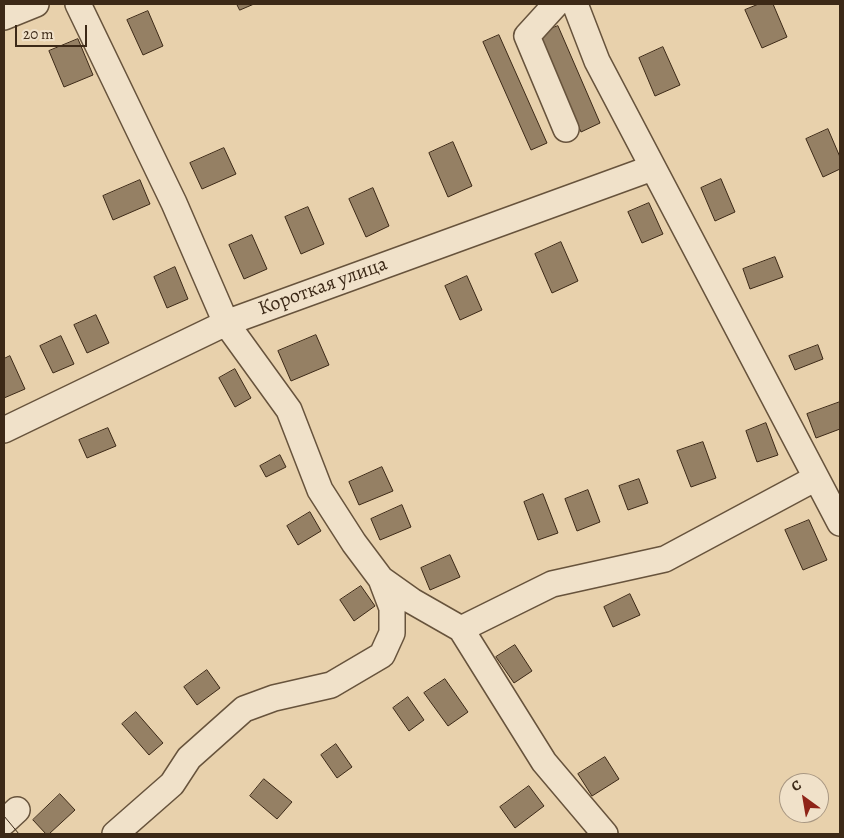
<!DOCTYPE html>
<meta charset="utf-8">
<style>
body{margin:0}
#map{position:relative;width:844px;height:838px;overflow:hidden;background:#e8d1ac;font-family:Alegreya,serif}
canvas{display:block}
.frame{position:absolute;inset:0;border:5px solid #3c2917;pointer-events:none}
.north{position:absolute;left:779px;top:773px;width:50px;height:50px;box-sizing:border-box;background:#f0e1c9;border:1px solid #a89782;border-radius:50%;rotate:328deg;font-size:14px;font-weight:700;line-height:20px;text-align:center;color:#3c2917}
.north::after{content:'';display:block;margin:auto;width:18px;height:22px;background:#8f2418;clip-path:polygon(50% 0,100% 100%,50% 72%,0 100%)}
.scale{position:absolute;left:15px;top:25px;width:72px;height:22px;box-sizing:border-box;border:2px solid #3c2917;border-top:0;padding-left:6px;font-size:15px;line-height:18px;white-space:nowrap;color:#3c2917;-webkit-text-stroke:4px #f0e1c9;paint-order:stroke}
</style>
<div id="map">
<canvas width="844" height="838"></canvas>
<div class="frame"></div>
<div class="north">С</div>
<div class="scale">20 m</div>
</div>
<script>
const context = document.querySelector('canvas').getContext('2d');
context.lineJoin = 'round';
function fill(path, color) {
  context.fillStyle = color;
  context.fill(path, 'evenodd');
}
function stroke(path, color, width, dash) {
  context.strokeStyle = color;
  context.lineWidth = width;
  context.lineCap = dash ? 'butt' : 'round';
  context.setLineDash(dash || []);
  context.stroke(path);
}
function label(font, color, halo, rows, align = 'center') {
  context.font = font + ' Alegreya,serif';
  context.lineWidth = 4;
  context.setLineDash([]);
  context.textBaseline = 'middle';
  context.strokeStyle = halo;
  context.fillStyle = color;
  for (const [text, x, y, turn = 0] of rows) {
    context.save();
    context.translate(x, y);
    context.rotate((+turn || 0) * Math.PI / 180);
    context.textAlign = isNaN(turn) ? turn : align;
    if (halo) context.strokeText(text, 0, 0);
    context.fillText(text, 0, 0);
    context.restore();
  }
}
const building = new Path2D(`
 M237,4H254L240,10Z
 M759,4H773L787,37L762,48L745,10Z
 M148,11L163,46L143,55L127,20Z
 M558,26L600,123L581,132L538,34Z
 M499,35L547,143L531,150L483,42Z
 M78,39L93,75L64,87L49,51Z
 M663,47L680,85L655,96L639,58Z
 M828,129L840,157V169L823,177L806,139Z
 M453,142L472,186L448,197L429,153Z
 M224,148L236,174L202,189L190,163Z
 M721,179L735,212L715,221L701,188Z
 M140,180L150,204L113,220L103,196Z
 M373,188L389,226L366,237L349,199Z
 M649,203L663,234L642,243L628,212Z
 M308,207L324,244L301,254L285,217Z
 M252,235L267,269L244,279L229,245Z
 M561,242L578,281L552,293L535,254Z
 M775,257L783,277L750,289L743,269Z
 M175,267L188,299L167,308L154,277Z
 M467,276L482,310L460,320L445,286Z
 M96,315L109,343L87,353L74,325Z
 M316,335L329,365L291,381L278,351Z
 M61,336L74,364L53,373L40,346Z
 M818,345L823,359L795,370L789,356Z
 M10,356L25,389L4,398V359Z
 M235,369L251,398L235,407L219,378Z
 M840,402V429L816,438L807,414Z
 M766,423L778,455L757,462L746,431Z
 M108,428L116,446L87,458L79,440Z
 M703,442L716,478L691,487L677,451Z
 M280,455L286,467L266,477L260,466Z
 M382,467L393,491L359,505L349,482Z
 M639,479L648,503L628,510L619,486Z
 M588,490L600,522L577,531L565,499Z
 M543,494L558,533L538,540L524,502Z
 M402,505L411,527L380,540L371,519Z
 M310,512L321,531L298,545L287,526Z
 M809,520L827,560L803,570L785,530Z
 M450,555L460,577L430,590L421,568Z
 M361,586L375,606L354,621L340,600Z
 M630,594L640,615L613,627L604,607Z
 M515,645L532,671L514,683L496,657Z
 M207,670L220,688L197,705L184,687Z
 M445,679L468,712L448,726L424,693Z
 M408,697L424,720L409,731L393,708Z
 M136,712L163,743L149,755L122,724Z
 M336,744L352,767L337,778L321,755Z
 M605,757L619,779L592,796L578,774Z
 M264,779L292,802L277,819L250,796Z
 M529,786L544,806L515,828L500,807Z
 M60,794L75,810L49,834H46L33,820Z`);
const minor = new Path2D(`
 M78,4L174,203L226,323L289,410L320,490L354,543L381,579L412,601L461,629L544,762L605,834
 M556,4L527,36L566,129
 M575,4L597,61L840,523
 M4,17L36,4
 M4,430L226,323L652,168
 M461,629L552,584L665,559L816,478
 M4,822L17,810
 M115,834L172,784L189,758L244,709L274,698L331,685L382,655L392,633V608L381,579`);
const tram = new Path2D(`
 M4,816L19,834`);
const streetNames = [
 ["Короткая улица",323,287,-20]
];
fill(building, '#958064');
stroke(building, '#3c2917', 1);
stroke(minor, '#67533c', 28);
stroke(minor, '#f0e1c9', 25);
stroke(tram, '#3c2917', 1);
label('20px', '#3c2917', '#f0e1c9', streetNames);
</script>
